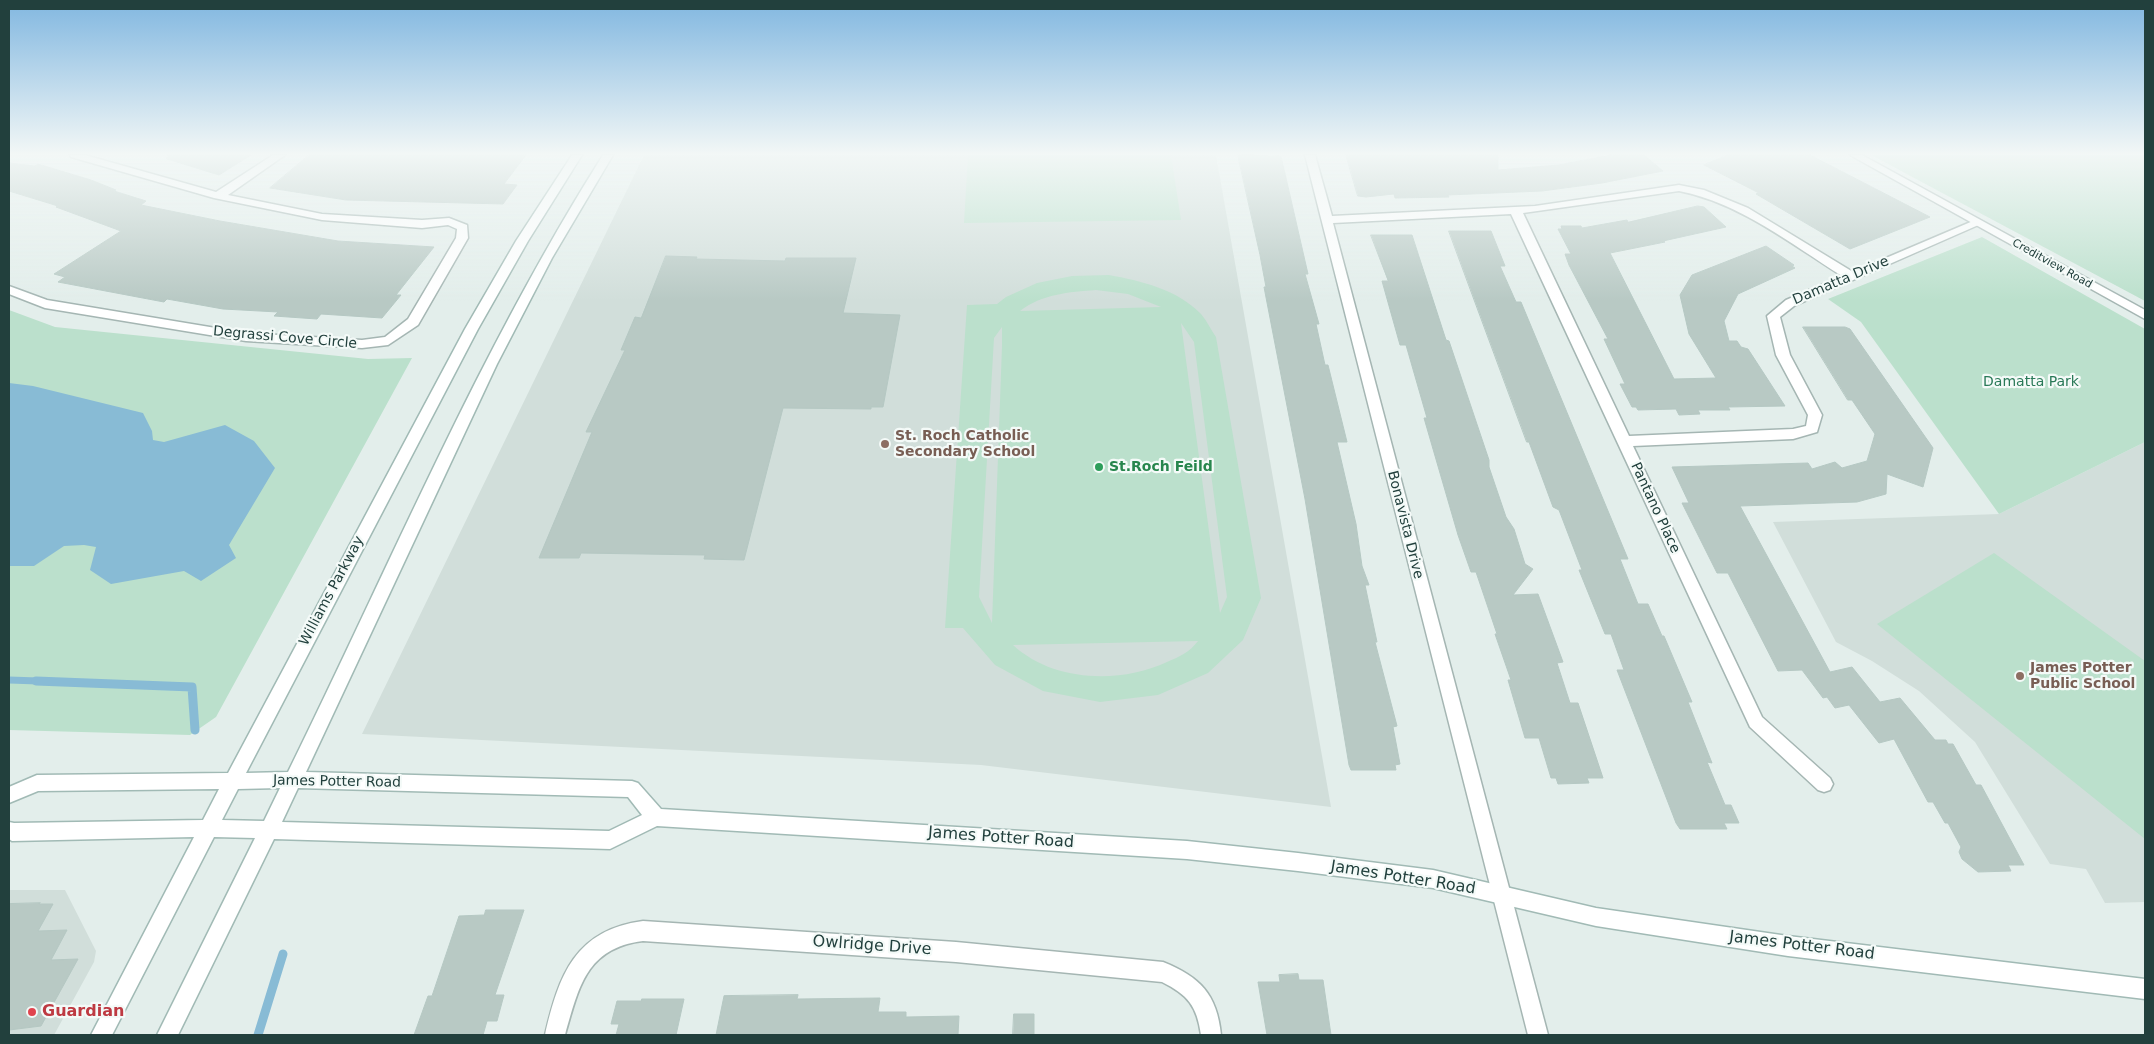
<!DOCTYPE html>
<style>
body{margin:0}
#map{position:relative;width:2154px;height:1044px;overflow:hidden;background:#e3eeeb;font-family:"DejaVu Sans",sans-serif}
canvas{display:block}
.frame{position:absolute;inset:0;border:10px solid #22403d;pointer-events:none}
</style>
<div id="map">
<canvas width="2154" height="1044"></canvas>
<div class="frame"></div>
</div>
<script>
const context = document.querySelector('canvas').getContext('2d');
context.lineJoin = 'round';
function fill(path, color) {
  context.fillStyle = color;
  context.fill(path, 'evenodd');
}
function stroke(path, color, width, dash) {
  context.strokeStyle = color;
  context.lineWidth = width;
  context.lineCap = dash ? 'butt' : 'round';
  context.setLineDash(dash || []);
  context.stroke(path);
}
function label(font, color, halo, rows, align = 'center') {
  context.font = font + ' "DejaVu Sans",sans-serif';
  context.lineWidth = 4.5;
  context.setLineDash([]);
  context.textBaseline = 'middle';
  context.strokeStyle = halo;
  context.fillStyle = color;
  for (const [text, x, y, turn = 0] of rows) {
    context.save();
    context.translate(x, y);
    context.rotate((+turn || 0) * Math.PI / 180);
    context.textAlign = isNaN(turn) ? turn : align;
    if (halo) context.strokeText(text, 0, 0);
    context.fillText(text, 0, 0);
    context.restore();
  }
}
const built = new Path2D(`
 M644,155H1216L1331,807L981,765L362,734Z
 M2145,442V902L2105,903L2086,869L2050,864L1975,742L1919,691L1872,661L1836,642L1773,522L1999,514Z
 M9,890H65L96,951L94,962L54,1035H9Z`);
const green = new Path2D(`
 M968,155H1171L1181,220L964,223Z
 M1871,155H2145V301Z
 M1982,237L2145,329V442L1999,514L1861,322L1828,299Z
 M1109,275C1141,281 1177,289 1201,314C1207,321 1211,330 1216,337L1261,598L1243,640L1208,673L1158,695L1100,702L1043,691L995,665L963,628H945L967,305L997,304L1006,297L1037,283L1072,276ZM1096,290L1128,294L1161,307L1020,311C1042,294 1069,292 1096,290ZM1181,323L1194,342L1227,597L1220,613ZM1002,327V346L992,623L979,597L994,338ZM1198,641C1190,652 1179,657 1167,662C1120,684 1053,682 1013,645Z
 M9,310L55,327L368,359L412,358L216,717L190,735L9,730Z
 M1994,553L2145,661V839L1877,624Z`);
const water = new Path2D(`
 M9,383L33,386L143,413L152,431L153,440L164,442L225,425L254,441L275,468L229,545L236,558L201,581L184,571L111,584L90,570L96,547L84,545L64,546L34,566H9Z`);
const streamFar1 = new Path2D(`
 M9,680L68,682`);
const stream = new Path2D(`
 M36,681L192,687L195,730
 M258,1035L283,954`);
const building = new Path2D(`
 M168,155H251L219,175L167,159Z
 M309,155H526L504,184L517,185L503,204L346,200L270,188Z
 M1238,155L1281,156L1308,274H1305L1319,324H1316L1325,365H1328L1347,442H1337L1356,524L1362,566L1369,585H1365L1377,642H1375L1397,726L1393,727L1400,764L1395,765L1396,770H1351L1349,765L1305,499L1264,287H1266L1260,255Z
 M1346,155H1498V170L1558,165L1611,155H1644L1663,171L1602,183L1542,191L1448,195L1449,197L1395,198L1394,194L1366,197L1358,196Z
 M1728,155H1810L1930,217L1850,249L1756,194L1759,193L1704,165Z
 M9,163L35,166L38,164L91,180L116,190L114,191L146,201L141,205L220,221L338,241L434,247L396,295H401L382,318L321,314L317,319L274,316L278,312L223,309L167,299L164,302L58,282L65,277L54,274L121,231L56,207L58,206L9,191Z
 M1698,206L1704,207L1726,227L1663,241L1665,242L1610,253L1674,379L1716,378L1689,334L1680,295L1692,275L1766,246L1794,265L1792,266L1795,268L1738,294L1724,321L1729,341H1737L1741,347L1748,349L1785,406L1728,407L1730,410H1698L1700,414L1679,415L1676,409L1638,410L1636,407H1632L1620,384H1625L1604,339H1608L1569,265L1565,254H1571L1558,229H1562L1561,226H1581L1582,228L1627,220L1628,222Z
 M1449,231H1491L1505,266H1500L1516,302H1521L1628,559H1620L1638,604H1648L1662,636H1664L1692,702H1688L1712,763L1707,762L1725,805H1731L1739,823H1724L1727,829H1680L1676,823L1617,670H1624L1611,634H1605L1579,570H1582L1559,510L1553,507L1529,442H1527Z
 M1371,235H1412L1446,340L1449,341L1489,460V467L1506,517L1514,529L1525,564L1533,569L1513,595L1538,594L1563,662L1557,663L1570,703H1578L1603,778H1587L1589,783L1558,784L1556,778H1551L1539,738H1525L1508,680H1511L1495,634H1497L1476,572H1471L1458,535L1433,449L1424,418H1427L1406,345H1400L1382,281H1388Z
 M666,256L697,257L696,259L785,261L786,258H856L843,313L900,315L883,407H871V409L783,408L744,560L704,559L705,555L581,553L579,558H539L592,432H586L625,350H621L635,317L641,318Z
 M1803,327H1845L1850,329L1933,448L1923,487L1887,474L1886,494L1857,502L1740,506L1830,672L1852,667L1880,702L1900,698L1935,740H1946L1948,744H1953L1976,785H1981L2024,865H2008L2011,871L1978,872L1962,859L1959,852L1961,847L1948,823H1945L1933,802H1928L1894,739L1879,743L1849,705L1835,708L1827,697L1823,698L1802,670L1778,671L1728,573H1717L1682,503H1689L1672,467L1808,463L1812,469L1835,462L1842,468L1867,461L1875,434L1852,400H1848Z
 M40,903L39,904H53L38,931L67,930L51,960L78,959L41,1026L9,1030V904Z
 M486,910H524L495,995H504L497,1021H487L483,1035H414L428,996H432L459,916L484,915Z
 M1298,974L1299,980H1323L1331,1035H1267L1258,982H1280L1279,975Z
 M798,995L797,999L880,998L878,1012H906V1017L959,1016L958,1035H716L724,996Z
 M642,999H684L676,1035H616L619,1024H611L617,1001H641Z
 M1014,1014H1034V1035H1013Z`);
const minor = new Path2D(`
 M70,155H85L216,192L273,155H285L228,195L322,214L422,220L449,218L467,225L468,238L418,325L388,345L362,348L246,341L45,308L9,294V286L47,300L246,333L362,340L385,337L408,319L456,238L457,229L448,225L422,228L322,220L214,198L71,157Z
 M1305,155H1315L1332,216L1535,206L1679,185L1704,190L1748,208L1853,272L1973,221L1977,220L1983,223L1794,306L1780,317L1790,355L1822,415L1817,432L1793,439L1633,446L1762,717L1830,778L1833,784L1830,790L1824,792L1818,790L1750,727L1511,214L1333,223L1548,1035H1528ZM1679,191C1740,203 1791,244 1842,276L1786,300L1767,316L1776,355L1808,415L1806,426L1793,429L1629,436L1523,213Z
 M643,921L956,942L1163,962C1200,977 1217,994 1221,1035H1201C1197,1006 1188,995 1162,982L956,962L643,941C586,948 579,987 565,1035H545C559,975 575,930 643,921Z`);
const tertiary = new Path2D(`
 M1850,155H1862L2145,310V319Z`);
const secondary = new Path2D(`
 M572,155H582L528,241L478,329L246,773L288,772C390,565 479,351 603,155H613L552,258L497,364L306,772L632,781L638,783L661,809L1187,841L1298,853L1433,870L1596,908L1788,936L2145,979V999L1788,956L1596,926L1433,888L1298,871L1187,859L657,826L610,849L274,839L178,1035H157L255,838L214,837L112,1035H91L194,837L12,841L9,839V822L14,823L203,820L219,789L38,791L9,803V787L37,775L228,773L465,329L516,241ZM280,788L264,821L222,820L238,789ZM298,788L628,797L642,815L609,831L282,822Z`);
const markers = [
 [885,444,5,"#8d6e63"],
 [1099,467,5,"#2e9e5b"],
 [2020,676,5,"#8d6e63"],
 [32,1012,5,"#e0444e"]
];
const farStreetnames = [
 ["Creditview Road",2052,264,29]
];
const streetNames = [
 ["Damatta Drive",1841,281,-23],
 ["Degrassi Cove Circle",285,338,5],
 ["Pantano Place",1655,508,65],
 ["Bonavista Drive",1405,525,76],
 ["Williams Parkway",332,591,-62],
 ["James Potter Road",337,782,1]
];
const parkNames = [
 ["Damatta Park",2031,382]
];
const educationNames = [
 ["St. Roch Catholic",895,436],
 ["Secondary School",895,452],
 ["James Potter",2030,668],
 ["Public School",2030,684]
];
const leisureNames = [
 ["St.Roch Feild",1109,467]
];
const nearStreetnames = [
 ["James Potter Road",1001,838,4],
 ["James Potter Road",1403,878,9],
 ["Owlridge Drive",872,946,4],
 ["James Potter Road",1802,946,7]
];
const nearHealthnames = [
 ["Guardian",42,1012]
];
fill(built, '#d1deda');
fill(green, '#bbe0cc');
fill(water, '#88bbd5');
stroke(streamFar1, '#88bbd5', 7);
stroke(stream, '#88bbd5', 9);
fill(building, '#b8c9c4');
stroke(building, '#b5c8c3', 1);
stroke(minor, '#a5b6b3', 3);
stroke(tertiary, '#a5b6b3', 3);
stroke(secondary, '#a1bab5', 3);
fill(minor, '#fff');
fill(tertiary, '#fff');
fill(secondary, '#fff');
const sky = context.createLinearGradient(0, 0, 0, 301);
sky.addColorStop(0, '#81b7e0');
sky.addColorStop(0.51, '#f2f7f6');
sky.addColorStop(1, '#f2f7f600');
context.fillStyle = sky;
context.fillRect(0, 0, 2154, 301);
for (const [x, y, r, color] of markers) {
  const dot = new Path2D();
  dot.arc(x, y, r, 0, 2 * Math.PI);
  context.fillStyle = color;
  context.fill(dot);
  stroke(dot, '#f4faf8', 2);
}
label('11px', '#22403d', '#f4faf8', farStreetnames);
label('14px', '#22403d', '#f4faf8', streetNames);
label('14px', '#297957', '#f4faf8', parkNames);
label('bold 14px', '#785e54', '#f4faf8', educationNames, 'left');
label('bold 14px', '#27864d', '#f4faf8', leisureNames, 'left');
label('16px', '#22403d', '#f4faf8', nearStreetnames);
label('bold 16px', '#be3a42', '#f4faf8', nearHealthnames, 'left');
</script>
